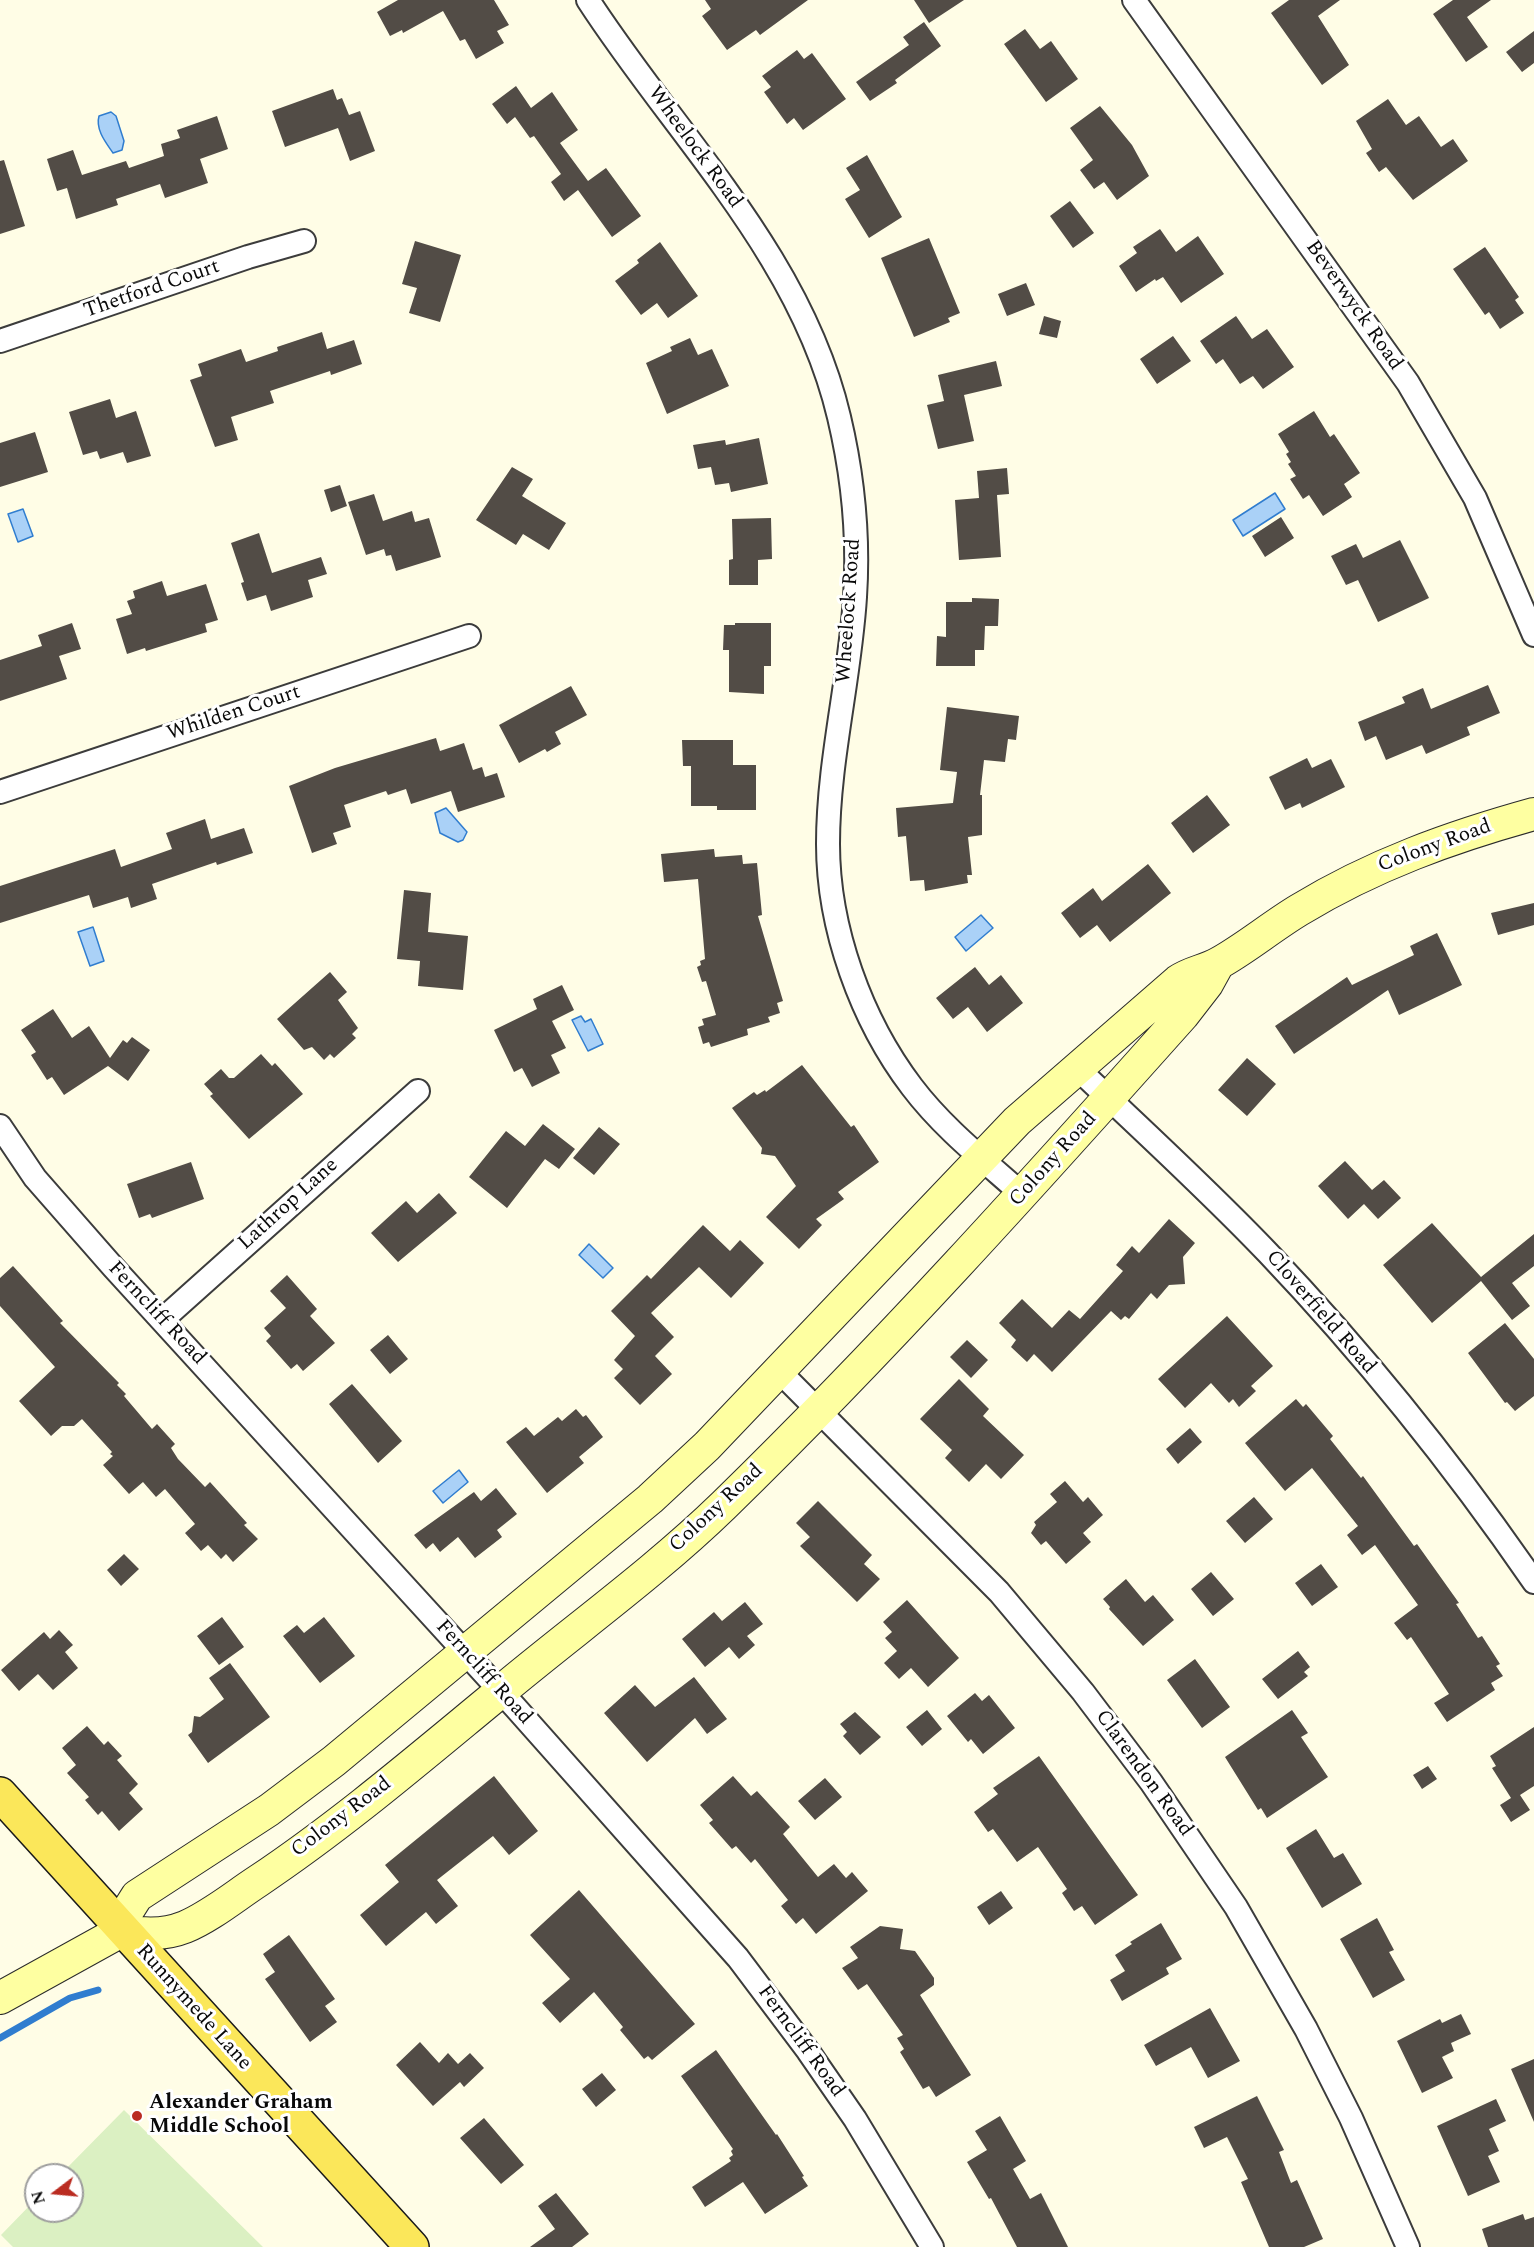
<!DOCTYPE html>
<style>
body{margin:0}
#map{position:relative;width:1534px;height:2247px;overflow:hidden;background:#fffde6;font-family:Spectral,serif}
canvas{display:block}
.north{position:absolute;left:24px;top:2163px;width:60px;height:60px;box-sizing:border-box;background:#fff;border:2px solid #9d9d9d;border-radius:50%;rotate:254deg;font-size:16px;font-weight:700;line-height:24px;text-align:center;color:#090909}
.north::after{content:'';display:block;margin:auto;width:21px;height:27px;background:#ba2c21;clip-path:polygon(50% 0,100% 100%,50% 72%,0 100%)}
</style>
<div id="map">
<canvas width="1534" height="2247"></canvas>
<div class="north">N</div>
</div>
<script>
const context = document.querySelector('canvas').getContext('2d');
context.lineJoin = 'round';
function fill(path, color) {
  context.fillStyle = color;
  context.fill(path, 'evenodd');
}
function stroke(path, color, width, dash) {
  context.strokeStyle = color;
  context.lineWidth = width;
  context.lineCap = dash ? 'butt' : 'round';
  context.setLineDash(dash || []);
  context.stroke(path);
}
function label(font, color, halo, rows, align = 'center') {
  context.font = font + ' Spectral,serif';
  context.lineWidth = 6;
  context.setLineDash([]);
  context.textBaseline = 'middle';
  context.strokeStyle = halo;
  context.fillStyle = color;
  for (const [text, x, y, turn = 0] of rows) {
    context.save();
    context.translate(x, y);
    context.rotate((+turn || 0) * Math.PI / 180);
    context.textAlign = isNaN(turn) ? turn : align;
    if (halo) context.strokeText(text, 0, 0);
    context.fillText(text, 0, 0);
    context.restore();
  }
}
const pitch = new Path2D(`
 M124,2110L263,2247H13L1,2235L36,2199V2211H72V2175H60Z`);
const water = new Path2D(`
 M111,112L116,116L124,141L122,150L113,153C107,144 95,130 99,116Z
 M1275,493L1285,509L1243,536L1233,520Z
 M23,509L33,536L18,542L8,514Z
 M446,808L467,832L463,840L458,842L440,833L435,813Z
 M981,915L993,928L966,951L955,937Z
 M93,927L104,961L90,966L78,932Z
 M581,1016L585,1022L591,1019L603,1044L588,1051L572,1020Z
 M589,1244L613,1268L603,1278L579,1255Z
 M459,1470L468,1482L443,1503L433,1491Z`);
const stream = new Path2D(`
 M0,2038L70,1998L98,1990`);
const building = new Path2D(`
 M398,0H494L509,25L497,31L504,43L476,59L465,39L460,41L443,11L403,33L402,30L390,36L377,12Z
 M705,0H808L760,35L756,30L727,50L702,16L711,9Z
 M914,0H964L929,23Z
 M1289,0H1340L1318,16L1349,65L1322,85L1271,13Z
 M1453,0H1491L1467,17L1488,47L1466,62L1433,14Z
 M924,22L941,46L895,80L897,83L870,101L856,82L909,45L903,37Z
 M1025,29L1040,49L1051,41L1078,79L1046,102L1004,44Z
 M1534,31V63L1522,72L1506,52Z
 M797,50L804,59L812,53L846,99L803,130L794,118L787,124L764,92L771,87L762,76Z
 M516,86L531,108L552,92L578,130L560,143L588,181L606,168L641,216L612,237L578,190L564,201L551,182L561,174L534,136L530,138L515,117L507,124L492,104Z
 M333,89L337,100L342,98L349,115L360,111L375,151L350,161L338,128L285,147L272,111Z
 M1388,99L1406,125L1419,116L1441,147L1453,139L1468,161L1413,200L1386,167L1379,172L1366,153L1372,149L1356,121Z
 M1100,106L1132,145L1149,176L1117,200L1104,182L1094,189L1080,170L1093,160L1070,128Z
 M217,116L228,149L200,159L208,183L165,198L160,184L116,199L118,205L76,219L67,188L57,191L47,159L73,150L82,175L126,161L129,168L164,156L161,144L180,138L177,130Z
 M867,155L902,217L869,238L845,199L860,190L846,168Z
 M4,160L25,226L0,234V161Z
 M1070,201L1094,233L1073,248L1050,216Z
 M1160,229L1176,252L1198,236L1224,274L1181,303L1163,277L1156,281L1155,279L1136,292L1119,266L1137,253L1133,247Z
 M929,238L960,313L948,318L950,322L914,337L881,258Z
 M415,241L461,255L440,322L409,313L417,288L402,284Z
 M660,242L698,296L668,318L657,303L641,315L615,281L639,263L637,260Z
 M1485,247L1519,297L1515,300L1524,313L1500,329L1489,312L1485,315L1453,269Z
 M1026,283L1035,305L1007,316L998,294Z
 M1044,316L1061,321L1057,338L1039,334Z
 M1236,316L1252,339L1267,329L1294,367L1263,389L1253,376L1240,384L1223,359L1216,364L1200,341Z
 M322,332L327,349L354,340L362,364L331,375L330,371L270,391L274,403L231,417L238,440L215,447L190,380L202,376L198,364L241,349L246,362L278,351L277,347Z
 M1173,336L1191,361L1157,384L1140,359Z
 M690,338L698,355L712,349L729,386L667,414L646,363L672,351L670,347Z
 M996,361L1002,386L964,395L974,441L938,449L927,405L944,401L938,375Z
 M110,399L116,418L136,411L151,456L127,463L123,452L100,459L97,451L83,455L69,412Z
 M1314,411L1330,437L1334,434L1360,473L1344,484L1352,497L1323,516L1309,495L1303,499L1290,479L1296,476L1288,464L1291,462L1286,454L1289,452L1278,434Z
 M35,432L48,472L0,487V443Z
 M759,438L768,484L731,492L729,483L715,485L711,467L698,469L693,445L725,440L726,445Z
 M512,467L533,479L522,496L566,523L549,550L523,534L516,545L476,520Z
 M1007,468L1009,494L997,495L1001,557L959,560L955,500L979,498L977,471Z
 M340,485L347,506L331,512L324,490Z
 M374,494L383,521L412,511L415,522L429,518L441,557L396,571L391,555L386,556L384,549L366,555L348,502Z
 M1281,517L1294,538L1265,557L1252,536Z
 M771,518L772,559L758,560V585H729V560L733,559L732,519Z
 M259,533L272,573L321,557L327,574L308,580L313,597L271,611L266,595L247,601L241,583L244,582L231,543Z
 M1400,540L1429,598L1378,622L1358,580L1346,585L1331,556L1356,544L1363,558Z
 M162,581L167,596L206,584L218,620L205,624L207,632L146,651L145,648L127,654L116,619L132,614L127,601L135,598L133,591Z
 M972,598L999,599L998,626H985L984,650H975V666H936L937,636L946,637V602H972Z
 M72,623L81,649L59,656L67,679L0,701V660L42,646L38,635Z
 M735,623H771V666H764V694L729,692V650H723L724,625H735Z
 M1488,685L1500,713L1467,727L1470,735L1426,754L1422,745L1386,760L1376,736L1365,741L1358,722L1405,703L1402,697L1423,688L1431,709Z
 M571,686L587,715L555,732L561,744L547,752L545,749L519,763L499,725Z
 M947,707L1019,716L1016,740L1008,739L1005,762L984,760L980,795H982V835L968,837L972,875H967L968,883L925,891L924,880L910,881L906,836L898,837L896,808L953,803L957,772L940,770Z
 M436,738L440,751L464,743L473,770L482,767L485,777L497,773L505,797L458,812L451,791L411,804L406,789L388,795L386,791L344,805L351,827L333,833L337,844L312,853L289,786L335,768Z
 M682,740H733V765H756V810H717V806H691V766H683Z
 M1307,758L1312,768L1331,759L1345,787L1302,808L1300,803L1285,810L1269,777Z
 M1207,795L1230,825L1193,853L1171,823Z
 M205,819L211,839L244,828L253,853L217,865L216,862L152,884L157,899L131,908L128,897L93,908L89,895L0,923V886L115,849L121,867L172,849L166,833Z
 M714,849L715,857L742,855L743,864L757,863L762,915L758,916L783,1001L777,1003L780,1013L768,1017L770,1022L747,1029L748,1035L711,1047L709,1042L703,1044L698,1027L704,1025L702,1019L716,1015L706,981L702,982L697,967L701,965L700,961L705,959L698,879L664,882L661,854Z
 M1148,864L1171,893L1110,942L1097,925L1080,938L1061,913L1093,888L1102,901Z
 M404,890L431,893L428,932L468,936L463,990L418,986L420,961L397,959Z
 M1534,903V925L1498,935L1491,913Z
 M1437,933L1462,985L1399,1015L1388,990L1294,1054L1275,1026L1347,977L1352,985L1414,955L1410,946Z
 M975,967L989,985L1001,975L1023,1003L987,1032L968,1007L953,1019L936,998Z
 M330,972L347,992L338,1000L358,1028L352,1034L356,1038L334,1058L330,1054L324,1060L312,1047L304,1050L277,1019Z
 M562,985L574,1010L552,1021L566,1048L551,1055L560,1073L532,1087L522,1068L514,1072L494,1030L537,1009L533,999Z
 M53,1009L72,1038L89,1026L110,1058L123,1040L127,1043L132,1037L150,1050L128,1081L108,1066L64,1095L52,1077L47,1080L31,1055L36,1052L21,1030Z
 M261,1054L272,1066L275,1063L303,1094L249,1139L210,1096L213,1094L204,1084L221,1069L229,1078H234Z
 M1247,1058L1276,1084L1247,1116L1218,1090Z
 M802,1065L851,1127L854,1125L879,1162L838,1192L844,1199L816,1219L822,1225L799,1249L766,1217L796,1186L775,1156L761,1154L762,1148L732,1108L754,1092L757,1095L765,1090L766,1092Z
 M543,1124L575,1149L559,1169L545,1159L507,1208L469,1177L506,1131L525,1146Z
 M599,1127L620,1144L594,1175L573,1158Z
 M1345,1161L1372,1190L1384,1180L1401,1198L1378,1219L1364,1204L1348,1219L1318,1186Z
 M191,1162L204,1199L152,1218L150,1214L139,1218L127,1184Z
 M439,1193L457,1213L398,1262L371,1233L406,1201L417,1213Z
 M1169,1219L1195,1243L1183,1257L1185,1284L1169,1285L1157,1299L1151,1293L1129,1319L1125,1316L1121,1320L1111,1311L1052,1372L1034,1354L1027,1362L1011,1347L1016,1340L999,1323L1022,1299L1052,1328L1069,1310L1080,1319L1123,1271L1116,1265L1132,1246L1139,1253Z
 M1432,1223L1481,1277L1534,1234V1266L1512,1283L1530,1306L1512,1320L1481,1281L1432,1323L1383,1265Z
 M703,1225L730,1251L740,1240L764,1263L731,1298L699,1267L651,1313L674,1337L655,1356L672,1374L640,1405L614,1378L623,1369L614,1360L635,1336L611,1311L647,1275L651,1279Z
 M13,1266L63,1321L60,1323L119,1383L117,1385L126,1394L124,1396L152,1429L157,1424L175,1444L171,1448L178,1459L205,1487L210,1482L247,1523L244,1525L258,1539L233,1562L226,1554L221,1559L208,1545L201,1551L185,1533L195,1524L165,1489L156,1497L143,1482L129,1494L103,1465L113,1456L110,1454L112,1452L82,1419L74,1426H62L51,1436L19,1401L55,1367L0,1306V1278Z
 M287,1275L317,1309L310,1316L335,1343L303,1371L297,1364L291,1369L266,1341L271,1336L264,1328L286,1308L270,1291Z
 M1227,1316L1273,1366L1251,1386L1256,1391L1239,1407L1233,1399L1229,1403L1211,1383L1185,1408L1158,1379Z
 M1505,1323L1534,1359V1396L1515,1411L1507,1402L1505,1403L1468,1353Z
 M388,1335L408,1359L390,1374L370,1350Z
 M967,1340L988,1360L971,1378L950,1357Z
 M959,1379L989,1409L983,1416L1024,1455L1001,1479L986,1464L969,1482L945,1458L952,1450L920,1419Z
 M352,1384L402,1441L378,1463L329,1404Z
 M1296,1399L1303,1407L1306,1404L1333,1436L1330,1439L1361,1478L1363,1476L1414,1546L1417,1544L1459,1603L1456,1604L1478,1638L1482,1636L1500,1664L1496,1666L1503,1676L1491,1683L1495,1690L1447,1722L1434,1703L1449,1694L1411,1637L1407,1640L1394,1623L1418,1605L1375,1545L1362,1555L1347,1535L1358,1526L1312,1468L1285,1491L1245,1443Z
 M576,1409L583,1417L586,1415L603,1437L579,1457L584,1463L547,1493L506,1442L526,1427L534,1436L558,1417L562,1421Z
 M1190,1428L1202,1442L1178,1464L1166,1449Z
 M1065,1481L1083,1502L1088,1497L1103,1515L1083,1533L1091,1542L1066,1564L1046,1541L1041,1545L1031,1533L1036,1525L1034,1522L1057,1502L1050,1494Z
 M496,1488L517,1514L497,1530L502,1537L475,1558L458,1537L440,1552L433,1543L426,1549L414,1535L474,1492L481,1501Z
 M1254,1497L1273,1519L1245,1543L1226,1521Z
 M818,1501L872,1555L864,1564L880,1579L857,1602L800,1546L810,1537L796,1523Z
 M124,1554L139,1569L121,1586L107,1570Z
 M1321,1564L1338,1587L1312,1606L1295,1583Z
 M1211,1572L1234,1599L1213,1616L1191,1589Z
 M1126,1579L1145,1602L1153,1595L1174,1620L1143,1646L1109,1609L1110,1607L1103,1599Z
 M907,1600L959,1658L928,1687L911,1668L899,1679L884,1663L897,1651L885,1638L892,1632L883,1622Z
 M745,1602L763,1624L747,1636L755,1645L739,1659L729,1647L705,1667L682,1639L714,1612L722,1621Z
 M222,1617L244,1647L219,1665L197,1636Z
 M324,1617L355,1656L320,1683L283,1636L297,1625L304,1633Z
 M59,1630L73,1645L65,1652L78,1668L53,1690L38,1674L19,1691L1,1670L44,1632L50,1639Z
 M1298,1651L1310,1667L1304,1672L1308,1676L1278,1699L1262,1679Z
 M1195,1659L1230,1707L1202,1728L1167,1680Z
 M230,1663L270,1717L208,1763L188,1735L192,1732L194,1716L200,1717L224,1699L209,1678Z
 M694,1677L727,1719L707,1734L695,1718L647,1762L604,1713L635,1685L655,1707Z
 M975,1693L982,1701L989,1695L1015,1728L983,1754L971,1739L968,1742L947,1716Z
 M927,1710L942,1729L922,1746L906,1727Z
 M1292,1710L1308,1733L1301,1737L1328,1777L1267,1818L1261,1808L1258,1810L1225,1757Z
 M855,1712L881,1737L860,1755L843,1736L847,1732L840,1724Z
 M87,1726L104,1745L108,1741L122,1756L117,1760L138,1784L129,1793L143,1809L119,1831L102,1811L98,1815L85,1800L89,1797L67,1773L76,1765L62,1748Z
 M1534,1727V1786L1520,1795L1530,1810L1511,1822L1500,1805L1511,1798L1492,1768L1496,1766L1490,1756Z
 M1039,1756L1138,1895L1095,1925L1082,1906L1074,1911L1062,1893L1067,1889L1038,1847L1017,1862L993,1829L988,1832L974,1812L998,1794L993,1788Z
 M1428,1766L1437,1779L1422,1789L1413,1775Z
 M494,1776L538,1831L509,1855L493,1836L437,1880L458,1906L436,1924L426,1912L386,1946L360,1915L399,1882L385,1865Z
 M733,1776L751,1796L757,1791L790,1827L783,1834L818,1877L834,1864L846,1878L852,1872L868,1891L816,1934L803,1918L796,1924L781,1906L788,1900L755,1859L751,1863L736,1846L732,1849L709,1823L713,1820L700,1805Z
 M825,1778L842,1797L815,1820L798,1801Z
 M1316,1829L1334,1858L1343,1853L1362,1884L1322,1908L1286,1848Z
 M579,1890L695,2024L652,2060L648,2056L644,2059L620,2030L623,2027L594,1992L560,2023L542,2003L570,1979L530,1935Z
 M1001,1891L1013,1908L989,1925L977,1907Z
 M1377,1918L1394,1950L1389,1952L1405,1980L1373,1998L1340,1939Z
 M1161,1923L1182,1959L1166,1968L1169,1974L1122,2001L1110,1980L1125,1971L1115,1955L1132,1944L1130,1942Z
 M880,1926L903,1929L900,1949L915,1951L934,1978V1985L920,1995L971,2075L936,2097L929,2086L923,2089L900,2052L904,2049L897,2038L903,2035L867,1984L858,1990L842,1968L858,1958L850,1947Z
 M289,1935L335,1999L325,2006L337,2022L310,2042L265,1979L275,1972L263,1954Z
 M1210,2008L1240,2061L1208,2078L1191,2047L1156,2066L1144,2045Z
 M1461,2014L1471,2034L1451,2043L1454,2051L1442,2057L1453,2078L1422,2093L1397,2041L1440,2019L1442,2023Z
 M420,2042L439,2063L448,2053L458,2064L470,2053L484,2068L464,2087L460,2082L433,2106L396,2065Z
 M716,2050L776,2135L777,2134L804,2176L802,2177L808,2186L765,2214L743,2182L705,2207L692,2187L731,2161L729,2158L733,2155L731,2151L733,2149L681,2076Z
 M1534,2059V2122L1511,2069Z
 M602,2073L616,2090L596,2107L582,2089Z
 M1257,2096L1284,2150L1279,2152L1291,2183L1297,2180L1323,2239L1304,2247H1269L1241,2182L1248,2179L1227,2137L1204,2148L1194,2127Z
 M1496,2099L1506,2121L1489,2129L1499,2151L1488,2156L1500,2182L1468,2196L1437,2126Z
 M1000,2116L1026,2161L1013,2169L1030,2199L1041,2193L1068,2247H1017L991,2198L989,2199L967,2162L987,2150L975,2131Z
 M484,2118L524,2165L501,2184L460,2138Z
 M556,2193L589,2234L572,2247H530L555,2229L538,2206Z
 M1523,2214L1525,2220L1534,2217V2247H1488L1482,2229Z`);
const street = new Path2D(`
 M588,0C676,136 801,255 839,417C853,476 859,536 855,597C850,679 828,761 828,844C828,928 861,1020 912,1087C943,1128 985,1161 1023,1195
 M1134,0L1408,383L1475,498L1534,635
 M0,341L248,257L304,241
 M0,792L469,636
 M1078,1069C1142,1130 1207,1189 1268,1253C1365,1355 1454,1466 1534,1582
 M0,1126L35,1178L113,1267L515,1707L738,1958L808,2051L855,2119L932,2247
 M162,1320L418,1091
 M779,1371L999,1592L1083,1692L1151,1782L1236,1907L1306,2029L1351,2118L1408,2247`);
const secondary = new Path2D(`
 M123,1930V1918L137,1896L269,1810L334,1761L650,1499L707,1446L1017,1121L1178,981C1191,972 1205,971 1219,963C1246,948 1271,927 1299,910C1373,865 1451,837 1534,814
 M0,1998L123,1930C144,1935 165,1935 185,1927C211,1916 235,1896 258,1881C343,1824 421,1757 500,1692C574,1630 654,1573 724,1505C884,1349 1034,1182 1183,1015L1207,984L1218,964`);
const primary = new Path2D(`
 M0,1794L412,2247`);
const markers = [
 [137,2116,6,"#ba2c21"]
];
const streetNames = [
 ["Wheelock Road",694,148,54],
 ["Thetford Court",152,290,-19],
 ["Beverwyck Road",1353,306,55],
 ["Wheelock Road",850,611,-86],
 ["Whilden Court",234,714,-18],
 ["Colony Road",1435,847,-20],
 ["Colony Road",1054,1160,-48],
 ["Lathrop Lane",289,1205,-42],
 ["Cloverfield Road",1320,1313,49],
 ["Ferncliff Road",156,1314,47],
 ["Colony Road",717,1509,-43],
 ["Ferncliff Road",483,1673,48],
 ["Clarendon Road",1143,1774,54],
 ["Colony Road",342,1818,-37],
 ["Runnymede Lane",193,2008,48],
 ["Ferncliff Road",800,2042,54]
];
const poiNames = [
 ["Alexander Graham",149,2104],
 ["Middle School",149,2128]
];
fill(pitch, '#dbf0c2');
fill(water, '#aad1f7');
stroke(water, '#307dcf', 1.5);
stroke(stream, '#307dcf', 7);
fill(building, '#524c46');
stroke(street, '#3c3c3c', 26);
stroke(secondary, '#2b2b2b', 34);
stroke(primary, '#1a1a1a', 36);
stroke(street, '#fff', 22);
stroke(secondary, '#feffa1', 32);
stroke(primary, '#fbe75a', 33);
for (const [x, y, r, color] of markers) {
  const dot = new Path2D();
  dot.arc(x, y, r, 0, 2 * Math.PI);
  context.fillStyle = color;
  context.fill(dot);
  stroke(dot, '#fff', 2);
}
label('21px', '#090909', '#fff', streetNames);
label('bold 21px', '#090909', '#fff', poiNames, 'left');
</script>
